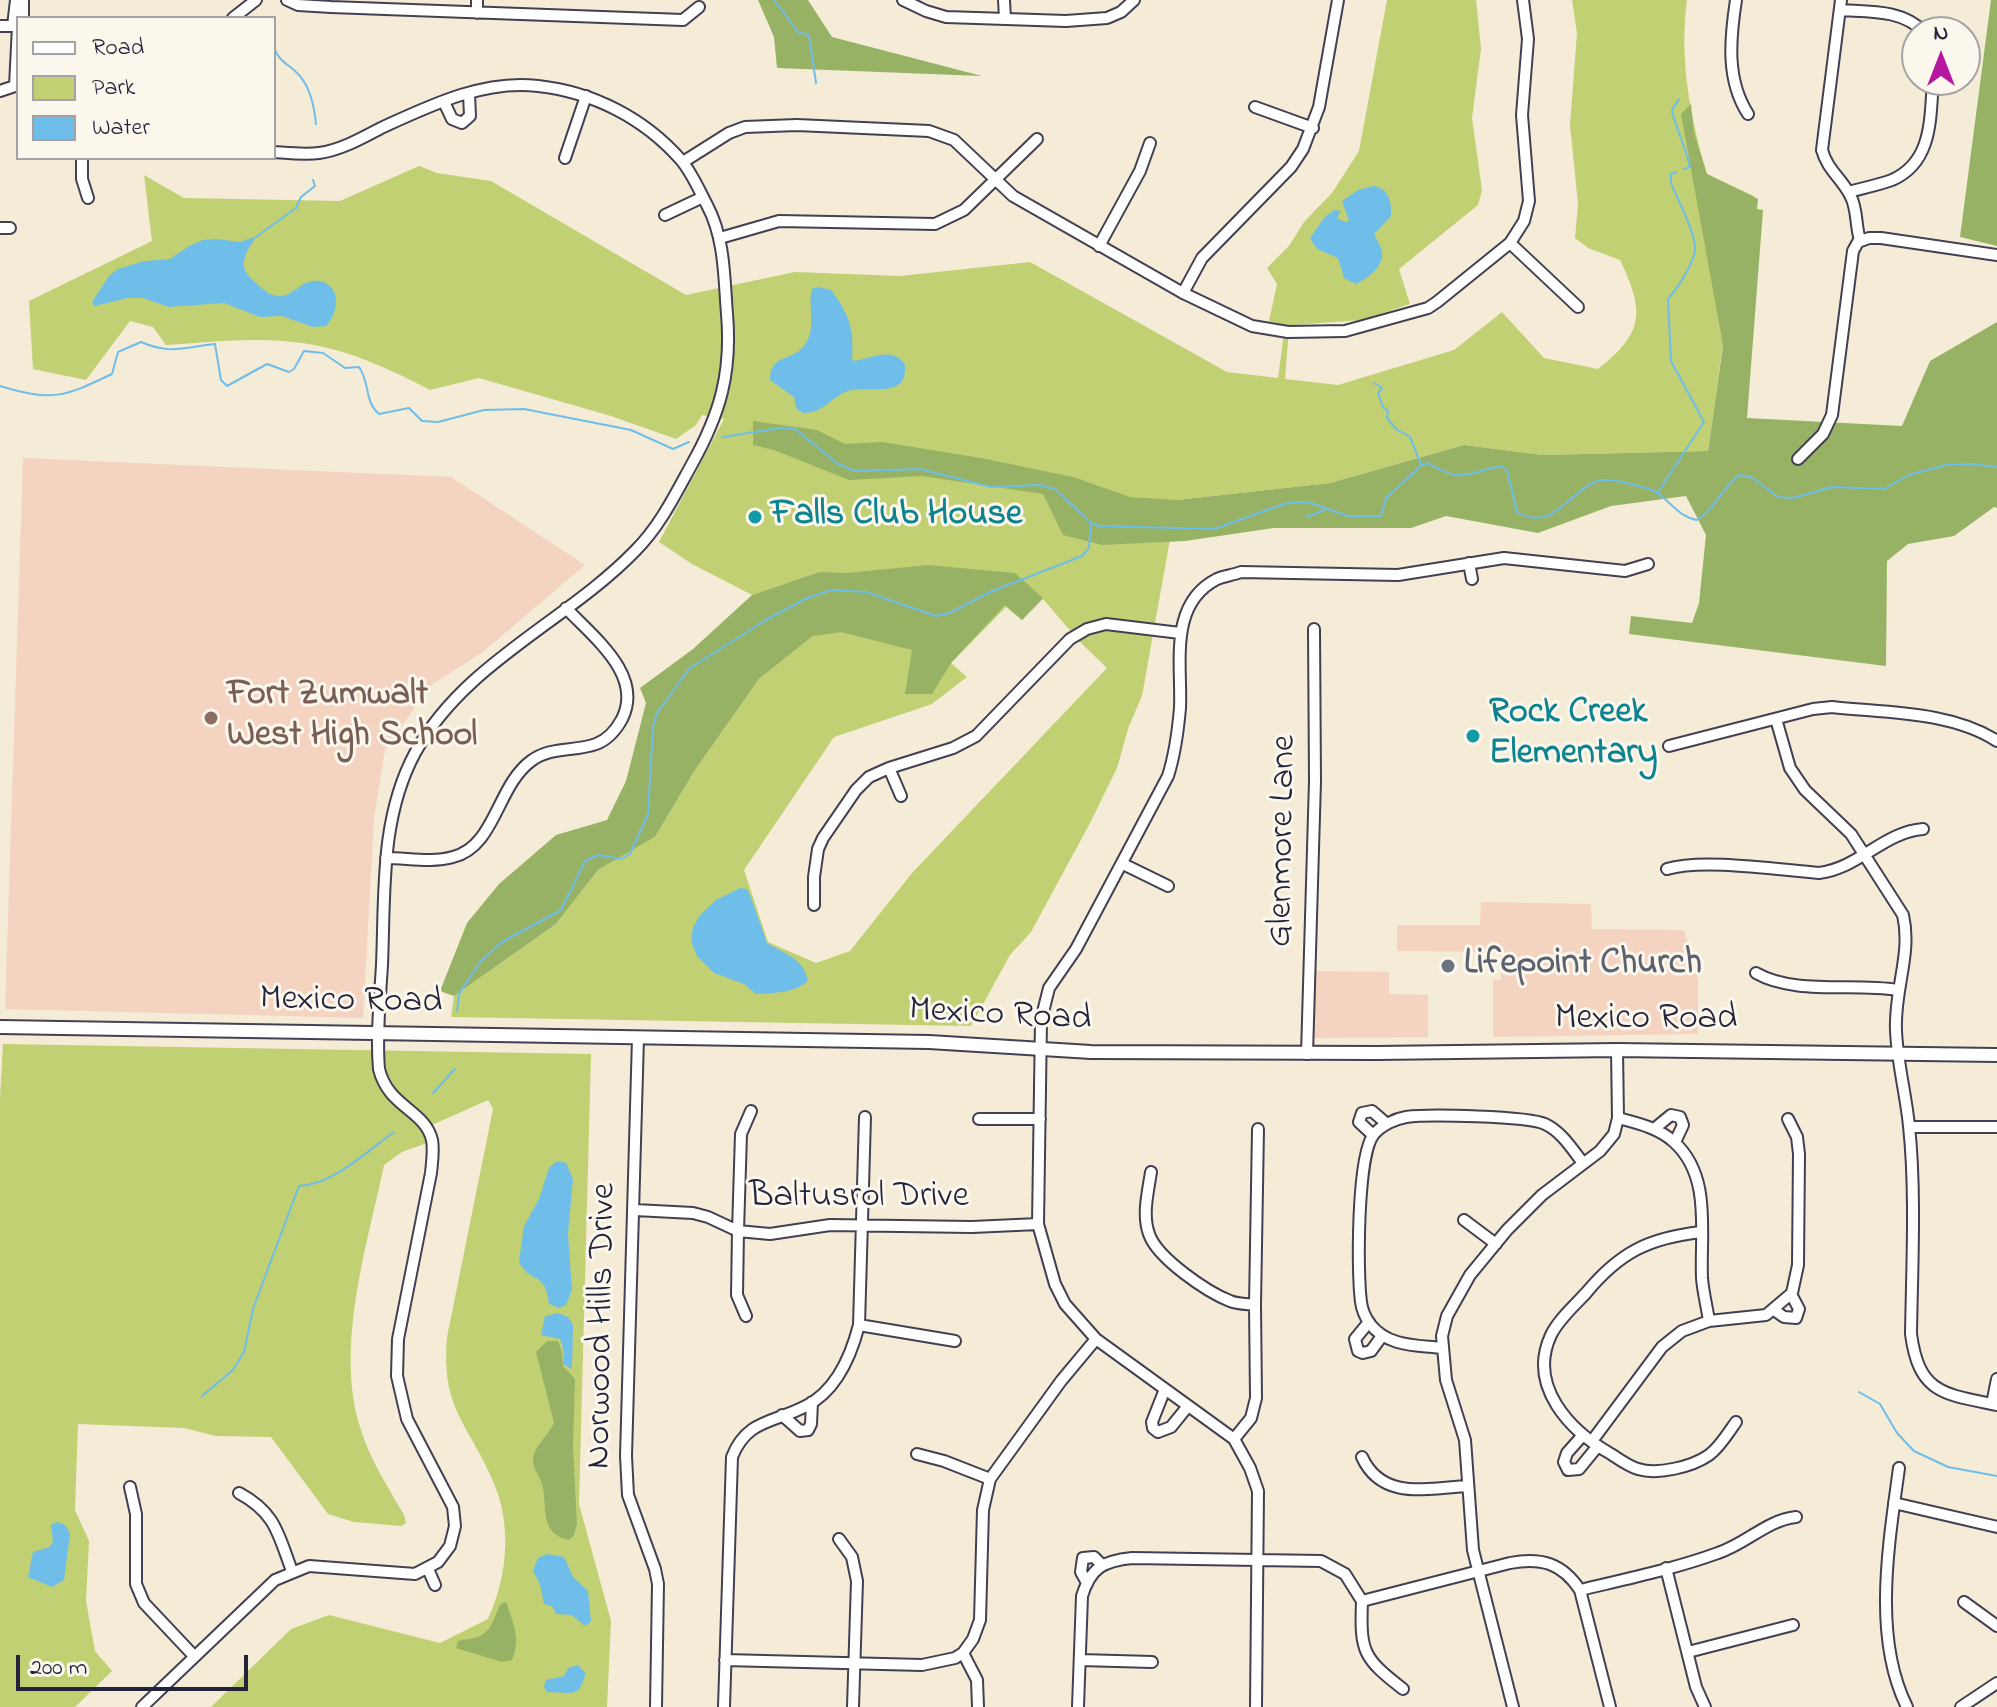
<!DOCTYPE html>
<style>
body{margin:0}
#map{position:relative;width:1997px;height:1707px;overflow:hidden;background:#f5ecd7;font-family:"Indie Flower",sans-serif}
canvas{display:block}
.legend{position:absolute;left:16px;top:16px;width:260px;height:144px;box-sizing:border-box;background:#fbf7ec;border:2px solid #a4a2a5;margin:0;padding:10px 14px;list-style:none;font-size:24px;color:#22223b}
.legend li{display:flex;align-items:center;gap:16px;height:40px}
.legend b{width:40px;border:2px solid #a4a2a5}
.north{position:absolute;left:1901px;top:16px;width:80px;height:80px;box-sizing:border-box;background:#fbf7ec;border:2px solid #a4a2a5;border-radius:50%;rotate:0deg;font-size:22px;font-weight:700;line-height:32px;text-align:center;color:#22223b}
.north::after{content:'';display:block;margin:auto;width:28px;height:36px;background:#b5179e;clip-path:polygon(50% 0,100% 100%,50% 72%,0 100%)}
.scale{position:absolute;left:16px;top:1655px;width:232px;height:36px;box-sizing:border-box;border:4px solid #22223b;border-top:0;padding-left:10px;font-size:24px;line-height:28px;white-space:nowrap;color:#22223b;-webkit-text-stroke:6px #fbf7ec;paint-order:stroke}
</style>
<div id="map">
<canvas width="1997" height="1707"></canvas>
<ul class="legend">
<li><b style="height:10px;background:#fff"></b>Road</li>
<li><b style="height:22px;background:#c1d073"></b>Park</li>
<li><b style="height:22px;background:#6fbde9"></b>Water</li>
</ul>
<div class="north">N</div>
<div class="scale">200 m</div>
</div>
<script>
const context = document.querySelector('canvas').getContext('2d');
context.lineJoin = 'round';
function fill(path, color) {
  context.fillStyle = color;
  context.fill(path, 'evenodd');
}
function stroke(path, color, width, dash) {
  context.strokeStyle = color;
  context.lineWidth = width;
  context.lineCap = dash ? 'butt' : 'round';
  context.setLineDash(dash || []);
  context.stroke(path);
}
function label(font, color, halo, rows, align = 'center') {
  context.font = font + ' "Indie Flower",sans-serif';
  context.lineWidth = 6;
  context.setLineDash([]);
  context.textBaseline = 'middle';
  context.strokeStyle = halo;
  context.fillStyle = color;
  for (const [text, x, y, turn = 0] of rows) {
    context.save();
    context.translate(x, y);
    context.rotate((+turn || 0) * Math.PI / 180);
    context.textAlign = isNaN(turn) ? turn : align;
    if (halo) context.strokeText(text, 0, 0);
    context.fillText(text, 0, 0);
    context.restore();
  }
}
const built = new Path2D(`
 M23,458L451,477L585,565L484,651L430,686L385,750L374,819L363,1018L5,1009Z
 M1481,902L1591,904L1592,929L1684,930L1698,979V1034L1493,1037V980H1501V952L1397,951V925H1480Z
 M1315,971L1389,972V994L1428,995V1037L1314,1038Z`);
const green = new Path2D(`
 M1387,0H1476L1481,49L1472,118L1482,190L1478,205L1399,269L1410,304L1362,320L1293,325L1288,341L1285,379L1338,385L1454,350L1502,312L1544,358L1598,369C1644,333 1645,312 1620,260L1588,248L1575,238L1578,204L1570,125L1577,33L1572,0H1687C1679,58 1690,118 1707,174L1754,196L1722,349L1708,451L1543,455L1464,445L1330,483L1177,500L1142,696L1129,726L1117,768L1089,825L1031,932L1010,955L971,1026L451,1017L454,996L556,924L598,870L655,837L695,770L759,679L813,636L819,572L752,595L692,564L659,542L724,419L702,415L696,425L676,439L611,416L479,378L430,390C392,370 351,351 309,344C262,336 213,342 166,345L153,327L130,321L86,380L33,369L29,301L152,241L144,175L184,198L340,201L419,166L437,173L491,181L686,295L795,272L900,276L1030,262L1227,372L1278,378L1285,325L1269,321L1277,284L1267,268L1289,246L1304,222L1332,193L1359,151ZM1043,599L1079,641L1107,668L912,873L850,951L816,963L768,942L744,870L834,737L932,704L967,677L951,663L1006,607L1022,620Z
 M3,1044L591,1054L579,1504L611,1621L607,1707H211L291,1629L329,1615L440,1643L488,1619C508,1575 512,1525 493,1481C467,1421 441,1409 447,1337L493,1109L488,1100L423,1129L427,1143L402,1152L384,1165C367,1247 335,1345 360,1427C369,1458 388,1487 404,1515L406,1523L401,1526L354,1522L328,1514L271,1437L216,1436L184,1428L78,1424L75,1510L89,1541L86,1601L95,1651L112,1671L75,1707H0V1098Z`);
const forest = new Path2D(`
 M758,0H808L832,37L982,76L777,68L774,37Z
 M1991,0H1997V246L1960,237Z
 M1691,104L1694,133L1707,174L1758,199L1757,209L1763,210L1747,418L1902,426L1930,361L1997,322V508L1994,507L1954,536L1908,544L1887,561L1886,666L1629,634L1631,616L1692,623L1699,603L1706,535L1686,496L1611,506L1538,533L1446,516L1411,528H1274L1185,541L1102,545L1063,535L1043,494L922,476L849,480L774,450L753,445V421L817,430L845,444L882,442L981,458L1073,477L1130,497L1177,500L1330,483L1464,445L1543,455L1708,451L1723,345L1681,114Z
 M928,565L1015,573L1043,598L1022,620L1005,605L951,663L932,694H905L912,650L841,632L813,636L759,679L695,770L655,837L598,870L556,924L454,996L440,991L467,923L499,884L556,835L607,820L626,781L646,703L640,688L693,649L752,595L819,572L847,573Z
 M547,1341H558L562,1352L563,1366L575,1379L573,1447L577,1524L574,1535L569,1540C538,1534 548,1505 542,1484C539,1474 530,1466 534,1454C538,1443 549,1434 554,1423L536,1352Z
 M506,1602C513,1621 521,1640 512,1660L502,1662L456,1648L458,1641C464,1639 472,1639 478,1637C493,1631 494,1615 501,1604Z`);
const water = new Path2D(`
 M1374,186C1389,188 1392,203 1391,216L1374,234C1377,240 1382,247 1382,254C1383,267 1367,279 1356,284L1344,278L1338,258L1317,249L1310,238L1324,218L1334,210L1341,211L1337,218L1345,222L1349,221L1342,201L1358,190Z
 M256,237C243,257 236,267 258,285C264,290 270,296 279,296C294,296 303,278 319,281C342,285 339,312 326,326L313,327L282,316L260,317L224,303L169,307L143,298H128L95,306L92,302L109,276L118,269L145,261L170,259L189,246L203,240L217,239L239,242Z
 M818,287L831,290C850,315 854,330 852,359L856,361C873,357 894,347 905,365C908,403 864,382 843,393C828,401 822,413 803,413L796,408L794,397L770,380C770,353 792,362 804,346C818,327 807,308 812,289Z
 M740,888L747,889L750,895L767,943C784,954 804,958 808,981C795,993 774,993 756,994L744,984L714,973L697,956L691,941L693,927L700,915L716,900Z
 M557,1161L566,1163L573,1179L568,1234L572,1290L566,1305L559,1308L549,1304C545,1269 531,1285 519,1262L524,1226L539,1199L549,1168Z
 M558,1313L568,1317L573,1325L572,1369L563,1364L564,1352L560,1339L541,1335L545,1316Z
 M57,1522L65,1525L70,1533L64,1580L52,1587L28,1577L33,1552L50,1547L53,1541L51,1525Z
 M547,1554L564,1557L573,1577L588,1591L591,1621L585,1626L572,1615L556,1614L552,1606L544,1604L540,1584L533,1571L538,1558Z
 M578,1665L586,1674L579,1690L571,1693L547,1692L544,1687L546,1680L564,1676L568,1668Z`);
const stream = new Path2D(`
 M774,0L798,32L809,35L816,83
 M274,47C278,60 286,63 295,71C310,84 314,105 316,124
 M1679,99L1672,110C1676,130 1686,147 1690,167L1684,169
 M256,237L296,208L301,197L315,186L313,180
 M1374,383L1382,388L1378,393L1383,407L1388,411L1387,418L1396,429L1410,437L1421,464
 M0,386C52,402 64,397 112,374L118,352L141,342C171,355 185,347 215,344L221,380L227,386L267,364L289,372L294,369L304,351L323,353L345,368L359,367C370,382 364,401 379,414L409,408L422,421L438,422L484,410L524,409L631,430L673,449L689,442
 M723,437L780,428L795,429L838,464L855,471L920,469L991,487L1039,485L1055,489L1091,523L1100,526L1214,529L1287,503L1308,502L1348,516H1381L1386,498L1422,465L1428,463C1462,484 1466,473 1501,466L1507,470L1517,512C1553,533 1568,492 1597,481C1607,477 1648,487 1657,493C1672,503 1679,517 1697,520C1715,509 1722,488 1739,475L1751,477L1778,497L1793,498L1832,487L1884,489L1909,475L1946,465L1971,464L1997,467
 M1658,492L1704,422L1671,361L1668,299C1677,289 1695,262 1695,249C1696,234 1677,198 1671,183V174L1676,172
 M1307,517L1324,510
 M457,1011L459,994L480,962L502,942L561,910L585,861L599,855L621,859L630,854L648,814L653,726L657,713L689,669L764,621L805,599L831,590L866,592L936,616L950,613L990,592L1082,556L1089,548L1091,523
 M433,1093L455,1069
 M1859,1392L1880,1404L1897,1433L1914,1451L1948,1467L1997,1476
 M202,1396L233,1370L244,1352L253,1309L299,1186C334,1184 366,1152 394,1132`);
const minor = new Path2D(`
 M287,0L298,5L331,7L683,20L699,7
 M903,0L926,11L946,17L1066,21L1107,18L1121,12L1134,0
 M1004,0L1005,19
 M1736,0C1730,39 1726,80 1748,114
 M1841,0L1822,150C1827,169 1841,178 1850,195C1858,209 1855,225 1860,240
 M1840,10C1869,12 1902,9 1924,32
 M477,13V0
 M23,18V0
 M233,18L256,0
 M0,26H18L15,86L0,91
 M13,26L16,0
 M1934,32L1937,30
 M444,102L452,119L462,123L470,116L469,94
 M1255,107L1313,128
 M82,158V179L88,198
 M565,158L586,96
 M683,162L729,133L745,127L797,125L929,131L954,140L1013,196L1183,293L1252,326L1288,332L1345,331L1428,308L1437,302L1510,243L1524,221L1529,201L1522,115L1528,39L1523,0
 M1849,192C1863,188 1878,185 1892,180C1933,162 1930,118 1933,80
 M665,215L703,197
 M0,228H10
 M720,238L779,221L935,224L964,210L1037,139
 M1510,243L1578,307
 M1099,246L1140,171L1150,143
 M1183,293L1202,258L1291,167L1303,149L1319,107L1338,0
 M1798,459L1823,434L1832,415L1853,251L1858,242L1869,238H1881L1997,255
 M1469,563L1472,579
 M1776,719L1790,768L1805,790L1851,834L1903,915C1912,954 1894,990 1896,1030C1897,1062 1906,1094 1909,1126C1916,1191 1912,1268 1911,1334C1919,1394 1944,1394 1997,1405
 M1669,746L1813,709L1832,707C1886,713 1950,711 1997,741
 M889,768L901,796
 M386,858C408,858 432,863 453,857C495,847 497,786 531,761C551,746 574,752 596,744C607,740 616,730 622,719C644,675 594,638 566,608
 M1123,864L1168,886
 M1667,869C1703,858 1779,870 1819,873C1859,868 1884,832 1923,829
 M814,905V877L818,849L823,838L856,790L869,777L889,768L953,748L976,736L1070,639L1087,629L1106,624L1180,633
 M1756,973C1794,995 1854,983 1897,990
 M638,1038L626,1456L628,1495L655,1569L658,1584L656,1707
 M1307,1054L1315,781L1314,629
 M1618,1118C1637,1123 1659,1128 1674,1142C1712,1176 1700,1233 1702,1278C1703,1292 1707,1307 1709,1321
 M979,1119H1040
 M1910,1127H1997
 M1654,1129L1671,1115L1680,1117L1683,1125L1675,1142
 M1373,1135L1359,1122L1362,1113L1372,1111L1387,1124
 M1151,1172C1148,1192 1142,1215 1149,1234C1157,1258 1207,1292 1230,1301C1237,1304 1247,1304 1255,1305
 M635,1210L693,1213L708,1217L738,1231L770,1234L830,1225L972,1227L1038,1224
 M1464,1220L1496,1244
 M1701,1232C1649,1238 1620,1252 1586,1293C1575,1305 1558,1320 1551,1335C1527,1386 1570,1431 1611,1454C1619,1459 1628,1466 1638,1469C1657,1475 1692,1467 1709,1455C1720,1447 1728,1433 1736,1422
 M1774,1310L1784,1317L1796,1318L1799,1309L1791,1294
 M746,1316L737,1295L738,1231L741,1134L751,1111
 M1369,1322L1355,1339L1358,1351L1363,1353L1371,1351L1382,1336
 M859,1325L955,1341
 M1442,1348C1416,1345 1388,1347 1370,1324C1365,1317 1362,1310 1361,1302C1357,1272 1357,1154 1374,1134C1382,1125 1395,1119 1406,1117C1427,1114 1528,1116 1545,1124C1562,1132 1572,1149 1583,1163
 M1165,1389L1152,1422L1153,1428L1158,1432L1171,1427L1188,1406
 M1992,1404L1997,1379
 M782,1415L800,1431L808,1430L811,1424L812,1402
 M1583,1435L1567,1453L1564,1462L1568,1470L1579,1469L1597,1447
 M1234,1439L1251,1418L1256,1398L1255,1305L1258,1129
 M1592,1441L1662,1347L1682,1331L1709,1321L1766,1315L1792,1293L1798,1265L1799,1154L1797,1137L1788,1119
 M917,1454L944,1461L990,1479
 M1362,1457C1382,1501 1428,1488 1468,1486
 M1899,1468C1889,1543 1872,1637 1907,1707
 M130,1487L136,1514V1584L144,1603L194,1656
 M239,1493C276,1513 278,1534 292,1571
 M1894,1503L1997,1527
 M839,1539L852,1557L857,1581L853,1707
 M1666,1568L1696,1687L1705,1707
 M428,1569L435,1585
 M1086,1581L1081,1572L1083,1558L1094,1557L1102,1565
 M1580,1590C1626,1579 1674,1569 1718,1553C1746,1544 1767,1520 1796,1517
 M1362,1601C1360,1652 1363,1658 1403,1689
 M1964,1602L1997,1626
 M1688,1652L1793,1625
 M963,1653L977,1680L978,1707
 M725,1660L922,1665L955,1658L963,1653L973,1639L980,1620L983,1510L990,1479L1061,1381L1096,1339
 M1080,1660L1152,1662
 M142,1707L275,1580L309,1566L415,1574L438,1562L450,1546L455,1526L453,1507L407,1419L397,1376L398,1339L431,1173C432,1162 434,1151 432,1140C425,1110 388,1107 379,1069C376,1035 380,999 382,965C385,892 380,818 415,753C464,663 566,622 635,551C660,526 675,495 692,464C720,414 732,373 727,314C724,277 725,239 707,205C699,190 692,173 681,160C644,118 593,92 538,86C484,79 429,106 381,128C362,138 341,150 319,153C305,155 288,153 274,152
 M724,1707L732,1457C747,1419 774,1423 806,1406C836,1391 851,1356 859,1325L865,1117
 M1078,1707L1082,1596C1091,1567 1104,1561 1132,1558L1321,1561L1345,1574L1362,1601L1510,1563C1541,1557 1562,1563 1580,1590L1610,1707
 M1256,1707L1258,1491L1250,1468L1234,1439L1096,1339L1065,1304L1055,1284L1038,1224L1041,1020L1049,988L1076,949L1168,776C1175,754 1178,731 1180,708C1182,664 1168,604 1217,579C1224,576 1233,575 1241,572L1398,575L1504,558L1625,571L1648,564
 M1513,1707L1473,1550L1465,1440L1446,1380L1442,1336L1447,1316L1470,1275L1507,1230L1542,1195L1600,1151L1614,1134L1618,1118L1617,1050
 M1961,1707L1997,1683`);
const major = new Path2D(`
 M0,1027L929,1042L1091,1052L1377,1053L1617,1050L1997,1055`);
const markers = [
 [755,517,8,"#0f9aa8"],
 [211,718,8,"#8d6e63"],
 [1473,736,8,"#0f9aa8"],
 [1448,966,8,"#6b7280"]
];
const cultureNames = [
 ["Falls Club House",771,517],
 ["Rock Creek",1489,715],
 ["Elementary",1489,756]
];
const educationNames = [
 ["Fort Zumwalt",227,697],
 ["West High School",227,738]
];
const streetNames = [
 ["Glenmore Lane",1285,841,-89],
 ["Mexico Road",351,1003,1],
 ["Mexico Road",1000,1017,3],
 ["Mexico Road",1646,1021],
 ["Baltusrol Drive",859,1199],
 ["Norwood Hills Drive",604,1326,-89]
];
const worshipNames = [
 ["Lifepoint Church",1464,966]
];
fill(built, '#f4d3c0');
fill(green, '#c1d073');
fill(forest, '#98b265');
fill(water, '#6fbde9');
stroke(stream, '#6fbde9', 2);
stroke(minor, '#424052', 14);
stroke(major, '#424052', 16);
stroke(minor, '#fff', 10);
stroke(major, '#fff', 12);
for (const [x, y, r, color] of markers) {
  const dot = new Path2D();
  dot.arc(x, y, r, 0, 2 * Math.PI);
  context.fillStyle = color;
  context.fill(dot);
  stroke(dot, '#fbf7ec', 3);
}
label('bold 36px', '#0d838f', '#fbf7ec', cultureNames, 'left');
label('bold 36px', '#785e54', '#fbf7ec', educationNames, 'left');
label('36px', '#22223b', '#fbf7ec', streetNames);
label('bold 36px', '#5b616d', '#fbf7ec', worshipNames, 'left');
</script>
